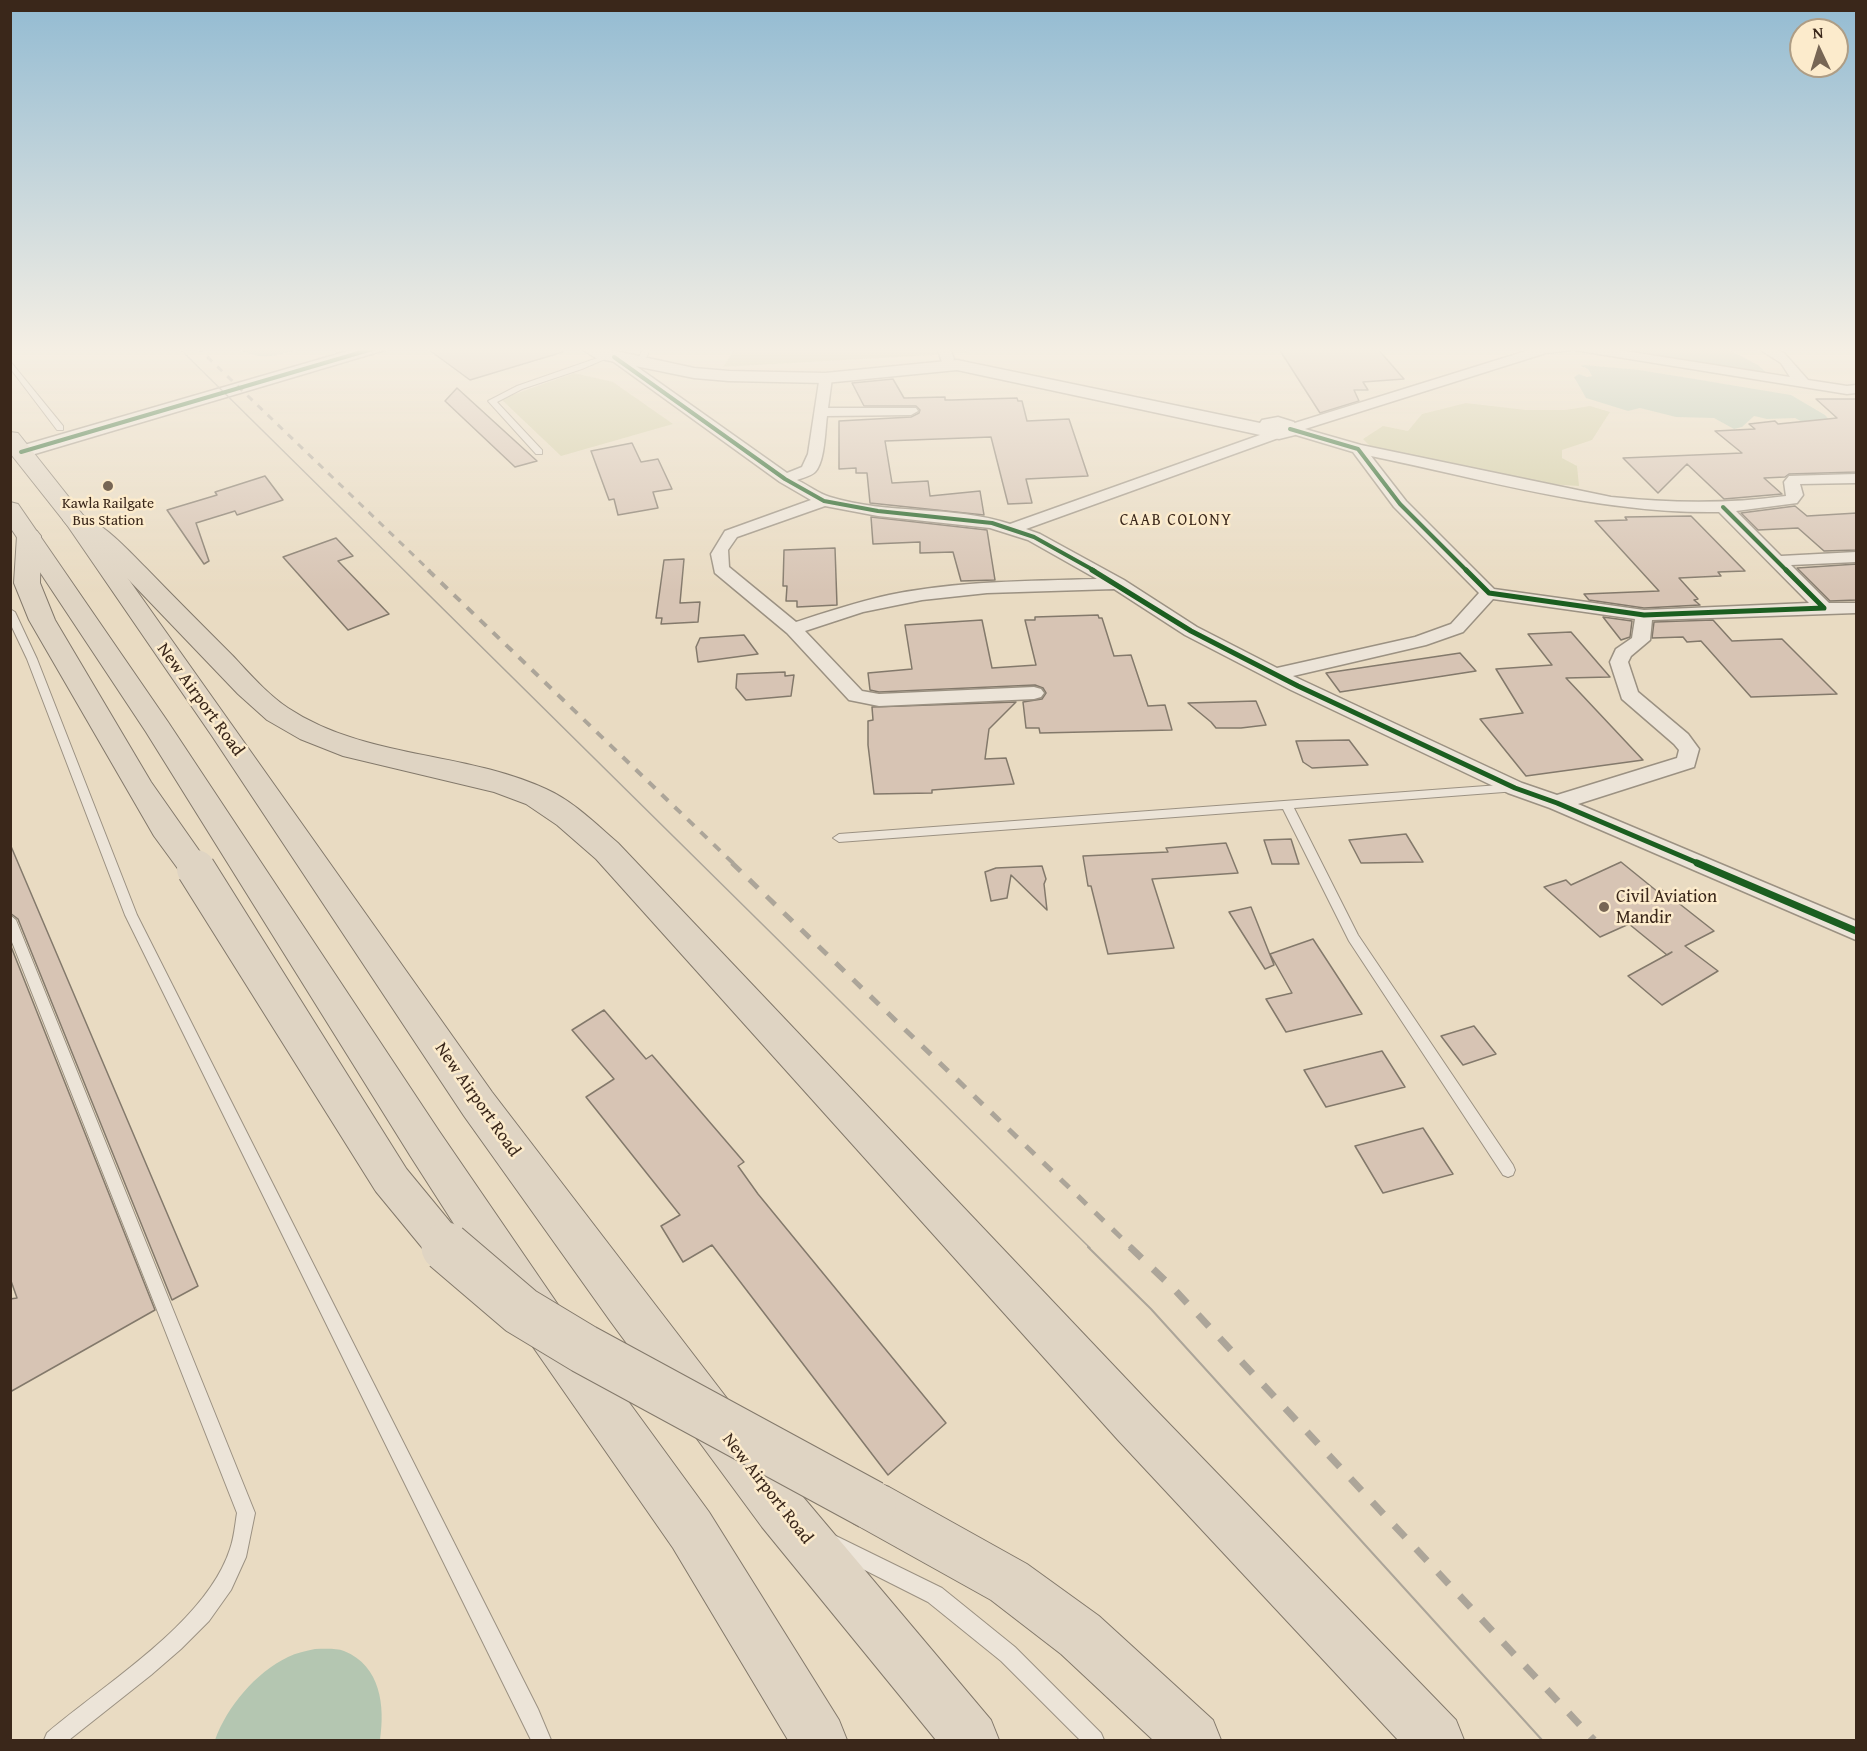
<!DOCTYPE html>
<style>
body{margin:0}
#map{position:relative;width:1867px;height:1751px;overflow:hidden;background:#e9dbc2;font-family:"Gentium Book Plus",serif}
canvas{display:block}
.frame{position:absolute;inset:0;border:12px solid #3a271a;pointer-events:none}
.north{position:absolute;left:1789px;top:18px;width:60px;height:60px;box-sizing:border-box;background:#fcebcc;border:2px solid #ae9d85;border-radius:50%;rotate:356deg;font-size:16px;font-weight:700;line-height:24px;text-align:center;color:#3a271a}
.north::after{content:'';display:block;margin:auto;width:21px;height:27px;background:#765;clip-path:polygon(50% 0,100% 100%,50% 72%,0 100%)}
</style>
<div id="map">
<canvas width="1867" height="1751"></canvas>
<div class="frame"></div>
<div class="north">N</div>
</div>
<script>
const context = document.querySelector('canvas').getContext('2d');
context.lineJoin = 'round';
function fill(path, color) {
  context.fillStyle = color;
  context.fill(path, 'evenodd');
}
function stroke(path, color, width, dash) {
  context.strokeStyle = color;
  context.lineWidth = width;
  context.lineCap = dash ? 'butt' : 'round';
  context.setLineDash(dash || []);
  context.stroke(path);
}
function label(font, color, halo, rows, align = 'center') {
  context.font = font + ' "Gentium Book Plus",serif';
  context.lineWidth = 5;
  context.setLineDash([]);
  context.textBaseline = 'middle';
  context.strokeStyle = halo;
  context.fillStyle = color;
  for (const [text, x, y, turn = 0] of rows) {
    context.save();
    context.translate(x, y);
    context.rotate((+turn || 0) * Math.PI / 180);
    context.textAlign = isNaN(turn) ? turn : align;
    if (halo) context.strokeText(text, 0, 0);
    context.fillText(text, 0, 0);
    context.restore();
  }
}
const green = new Path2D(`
 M736,347H963L967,353L723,367Z
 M574,373L613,382L673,424L561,456L501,399Z
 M1466,403L1526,410H1565L1590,406L1610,412L1592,440L1562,450V458L1577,466L1579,486L1533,483L1374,450L1363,439L1383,426L1408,431L1422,414Z`);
const water = new Path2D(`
 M235,347H306C278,355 262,363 235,347Z
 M1637,347H1724L1758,365L1767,373L1751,375L1625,355Z
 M1584,365L1640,370L1791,395L1825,415L1832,423L1806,424L1795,418L1767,419L1754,416L1742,427L1734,429L1714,418L1676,417L1640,408L1628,411L1586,398L1574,377L1579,374L1587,377L1592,376L1588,369L1581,366Z
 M315,1649C324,1649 336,1648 344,1651C381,1666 385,1706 380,1740H215C227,1707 255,1673 288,1657C296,1653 306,1651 315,1649Z`);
const building = new Path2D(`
 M425,347H563V352L470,380Z
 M1376,347L1404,379L1363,382L1368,390H1354L1359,401L1320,413L1279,349Z
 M893,379L904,398L945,397V400H951L1017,398L1018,401H1022L1027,421L1069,419L1088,476L1026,479L1032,503L1008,504L991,437L885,441L892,483L928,481L930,496L980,491L984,515L870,503L867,473H856V468L839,469V421L911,417L919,413L920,410L916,406H864L852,383Z
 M457,388L537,461L515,467L445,401Z
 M1816,399H1857V472L1789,474L1785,477L1764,478L1782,494L1724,499L1687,464L1658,493L1623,458L1742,453L1715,431L1755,429L1749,424L1775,421L1778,424L1837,418Z
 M632,443L641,462L658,459L672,489L653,492L658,508L618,515L614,499L609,500L591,451Z
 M265,476L283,500L237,515L235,511L196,523L209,561L204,564L167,510L217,495L215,492Z
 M1795,506L1807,516L1857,513V550L1824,551L1798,528L1758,530L1741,513Z
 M1691,516L1745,571L1718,572L1721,576L1679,578L1698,599L1694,600L1700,605L1644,608L1589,600L1584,594L1659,591L1595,521L1627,520L1625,517Z
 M871,517L987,530L995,580L961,581L953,552L920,553V542L873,544Z
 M336,538L353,556L338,561L389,614L348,630L283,557Z
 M835,548L837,605L797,607V601H786L787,586H783L784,550Z
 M684,559L680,603L700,602L698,622L661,624L662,618H656L664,560Z
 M1857,564V600L1830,601L1797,568Z
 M1098,615L1099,618H1102L1114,656L1131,655L1148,706L1165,705L1172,730L1040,733L1039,728H1026L1023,702L1042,699L1046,693L1043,688L1035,685L879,692L870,690L868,673L912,669L905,625L982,620L992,668L1036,665L1025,620H1035V617Z
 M1603,617L1632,621L1630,637L1621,640Z
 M1713,620L1732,641L1782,639L1837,694L1751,697L1701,641L1687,642L1683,637L1652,638L1654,622Z
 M1571,632L1610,677L1566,678L1643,760L1526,776L1480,719L1523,713L1496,669L1552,665L1528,634Z
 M744,635L758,654L698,662L696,647L700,638Z
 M1460,653L1476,671L1340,692L1326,673Z
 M785,672V676L794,675L791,696L746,700L736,688L737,674Z
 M1256,701L1266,725L1241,728H1216L1211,722L1188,703Z
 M1016,702L989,729L985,759L1006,758L1014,784L932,790V793L874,794L868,745V721L873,720L872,707Z
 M1349,740L1368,765L1312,768L1303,762L1296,741Z
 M1406,834L1423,862L1361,863L1349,840Z
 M1291,839L1299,864H1272L1264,840Z
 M1226,843L1238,873L1152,879L1174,948L1108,954L1091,886H1088L1083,856L1168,852L1166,848Z
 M10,844L198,1286L172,1300L18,919L10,913Z
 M1621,862L1658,892L1662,890L1714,931L1685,946L1718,971L1662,1005L1628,976L1672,952L1667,955L1629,924L1600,937L1544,887L1566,880L1571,885Z
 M1042,866L1046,879L1044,884L1047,910L1011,875L1007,898L991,901L985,872L996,868Z
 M1251,907L1274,965L1265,969L1229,912Z
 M1313,939L1362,1014L1286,1032L1266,999L1292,993L1270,954Z
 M10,944L155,1310L10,1392V1299L17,1298L10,1278Z
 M604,1010L646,1059L652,1055L744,1162L738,1166L758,1194L946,1423L888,1475L712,1245L683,1262L661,1226L680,1215L586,1097L614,1079L572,1030Z
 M1474,1026L1496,1054L1463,1065L1441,1036Z
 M1382,1051L1405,1087L1326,1107L1304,1070Z
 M1423,1128L1453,1174L1383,1193L1355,1146Z`);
const service = new Path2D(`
 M331,347H338L342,351L337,352Z
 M644,347H650L647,357L643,359L639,357Z
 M606,355L612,356L582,369L522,389L497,402L542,450V454H536L488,401L517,386Z
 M10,361L63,426V430H57L10,368Z
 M10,609L15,612L37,659L137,915L538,1709L551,1740H531L125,915L27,659L10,623Z
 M1513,784L1519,788L1517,791L1294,808L1358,935L1513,1165L1515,1170L1513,1175L1508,1177L1503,1175L1349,941L1283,809L839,842L833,838L839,834Z
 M10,915L16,920L255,1513L246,1557L231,1590L209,1621L181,1649L151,1675L69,1740H44L47,1733C104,1684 206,1623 230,1549C234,1538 235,1525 237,1513L10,937Z
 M834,1535L942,1588L1015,1647L1101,1733L1104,1740H1080L1001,1661L928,1602L827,1551L825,1544L827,1537Z`);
const minor = new Path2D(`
 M937,347H949L954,359L952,362H942Z
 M1539,347H1599L1790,377L1781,363L1756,347H1772L1784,353L1808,380L1847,386L1856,385V393L1847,394L1574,350L1546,353L1305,429L1361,445L1611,497C1670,503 1728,504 1786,496L1784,482L1789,476L1856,474V483L1800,484L1803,495L1797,503L1736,511L1781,556L1856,552V562L1791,565L1829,603H1856V613L1652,620L1650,640L1631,656L1628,662L1638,692L1688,734L1699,749L1694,767L1578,804L1856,921V940L1550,808L1508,793L1291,690L1185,635L1114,589L987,593L922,600L863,612L805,631L862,691L879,694L1034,687L1041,689L1044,693L1041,697L1034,699L879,706L849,700L787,633L715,573L711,554L725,531L811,500L780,482L607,357L609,354H619L787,473L802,467L808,454L820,375H830L832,378L828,408H916L918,411L911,415L827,416C825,430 825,462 815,472C811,476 802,478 797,480C808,485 819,494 830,497C888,515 953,505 1010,524L1274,430H1283L1285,426ZM1286,432L1353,452L1394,507L1479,593L1451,624L1415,637L1277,668L1197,627L1124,580L1040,534L1026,529L1284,436ZM1371,456C1486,480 1601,514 1719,512L1809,603L1644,610L1494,589L1406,501ZM825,506L878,516L990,528L1028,540L1097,579C1028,581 957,581 889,595C857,602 827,612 796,622L729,567L728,550L737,537ZM1493,599L1635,619L1632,638L1616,649L1610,662L1622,699L1674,744L1679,750L1677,758L1557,795L1522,783L1293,676L1426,645L1463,632Z`);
const tertiary = new Path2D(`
 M362,347H387L385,350L28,456H14L12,452L14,448Z
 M578,347H597L694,368L729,371L825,373L957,360L1260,423L1262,420L1278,417L1294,422L1298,431L1295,435L1279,439L957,370L825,383L729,381L694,378L596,358Z`);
const trunk = new Path2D(`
 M10,432L18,433L83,515L492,1092L798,1491L991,1720L999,1740H936L762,1527L611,1322L464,1116L212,736L67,525L10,453Z
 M10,502L18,504L168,722L439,1131L563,1312L709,1512L839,1720L847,1740H788L673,1548L531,1344L411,1157L146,732L10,527Z`);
const motorway = new Path2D(`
 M75,513C100,519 128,550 146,568C174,597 203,626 232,655C249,673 267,694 288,708C365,759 464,751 546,789C573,801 596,824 618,843L1152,1406L1456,1720L1464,1740H1398L1118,1440L596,859L557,825L526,804L494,792L343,756L300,739L267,720L238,694L103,553L67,525L63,520L67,515Z
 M29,529L37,531L41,536L40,583L55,620L151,782L212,869L208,877L196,881L184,877L154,836L29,620L14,583L17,536L21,531Z
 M871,1480L889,1487L1027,1564L1099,1616L1213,1720L1221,1740H1153L1061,1654L991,1600L853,1523L846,1505L853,1487Z`);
const tramFar1 = new Path2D(`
 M178,347L1090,1248`);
const tram = new Path2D(`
 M1088,1247L1151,1309L1542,1740`);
const railFar3 = new Path2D(`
 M197,347L430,571`);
const railFar2 = new Path2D(`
 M428,570L734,864`);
const railFar1 = new Path2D(`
 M732,863L1132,1248`);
const rail = new Path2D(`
 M1130,1247L1174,1289L1594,1740`);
const motorwayBridgeFar1 = new Path2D(`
 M196,869L391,1180L447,1248`);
const motorwayBridge = new Path2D(`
 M446,1247L521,1311L584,1349L871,1505`);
const cyclewayFar2 = new Path2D(`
 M614,357L785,479L824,501L878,511L992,523L1034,537L1095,571
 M1290,429L1358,449L1400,504L1467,571
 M21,452L379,347
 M1723,507L1787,571`);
const cyclewayFar1 = new Path2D(`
 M1092,570L1191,631L1298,686L1515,788L1557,803L1700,864
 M1466,570L1489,593L1644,615L1824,608L1786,570`);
const cycleway = new Path2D(`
 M1697,863L1856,931`);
const markers = [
 [108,486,6,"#765"],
 [1604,907,6,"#765"]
];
const farPoinames = [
 ["Kawla Railgate",108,504],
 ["Bus Station",108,521]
];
const farNeighbourhoodnames = [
 ["CAAB COLONY",1176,521]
];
const streetNames = [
 ["New Airport Road",200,700,54],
 ["New Airport Road",477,1100,55],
 ["New Airport Road",767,1489,52]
];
const poiNames = [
 ["Civil Aviation",1616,897],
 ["Mandir",1616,918]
];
fill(green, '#d2cda4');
fill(water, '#b4c6b1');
fill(building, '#d7c4b4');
stroke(building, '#83796b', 1.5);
stroke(service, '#9b9182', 2);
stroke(minor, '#9b9182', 3);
stroke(tertiary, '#9b9182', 3);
stroke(trunk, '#83796b', 2);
stroke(motorway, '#83796b', 2);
fill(service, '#ece4d8');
fill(minor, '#ece4d8');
fill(tertiary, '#ece4d8');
fill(trunk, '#dfd4c3');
fill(motorway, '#dfd4c3');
stroke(tramFar1, '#aca599', 1.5);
stroke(tram, '#aca599', 2);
stroke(railFar3, '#aca599', 3, [7, 7]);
stroke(railFar2, '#aca599', 4, [9, 9]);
stroke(railFar1, '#aca599', 5, [12, 12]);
stroke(rail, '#aca599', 7, [16, 16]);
stroke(motorwayBridgeFar1, '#83796b', 40, []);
stroke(motorwayBridge, '#83796b', 51, []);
stroke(motorwayBridgeFar1, '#dfd4c3', 38);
stroke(motorwayBridge, '#dfd4c3', 49);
stroke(cyclewayFar2, '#1b5e20', 4);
stroke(cyclewayFar1, '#1b5e20', 5);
stroke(cycleway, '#1b5e20', 7);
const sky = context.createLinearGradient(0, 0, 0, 592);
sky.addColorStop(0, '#93bbd2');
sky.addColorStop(0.59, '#f5efe4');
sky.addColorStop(1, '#f5efe400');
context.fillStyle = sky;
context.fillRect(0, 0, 1867, 592);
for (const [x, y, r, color] of markers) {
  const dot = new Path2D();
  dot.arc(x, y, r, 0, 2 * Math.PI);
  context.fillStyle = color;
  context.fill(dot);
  stroke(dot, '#fcebcc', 2);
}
label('15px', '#3a271a', '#fcebcc', farPoinames);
context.letterSpacing = '1.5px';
label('16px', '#3a271a', '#fcebcc', farNeighbourhoodnames);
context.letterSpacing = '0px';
label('18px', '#3a271a', '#fcebcc', streetNames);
label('18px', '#3a271a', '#fcebcc', poiNames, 'left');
</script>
